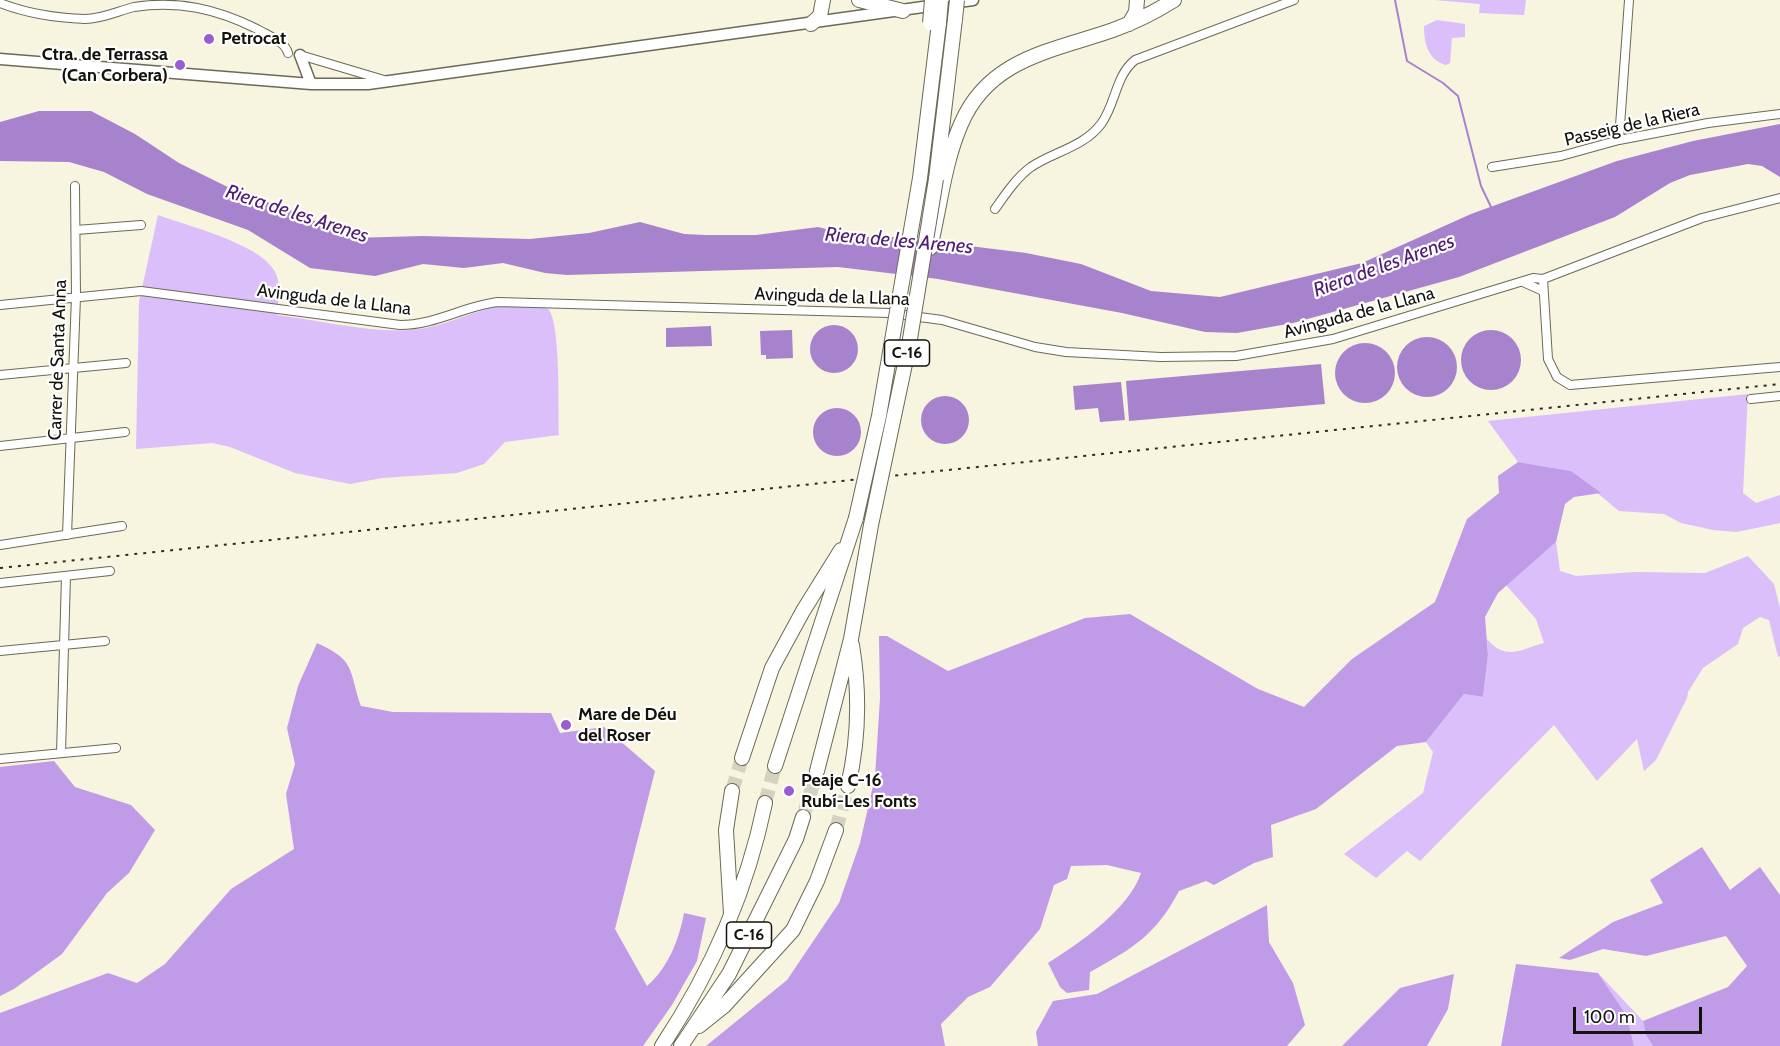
<!DOCTYPE html>
<meta charset="utf-8">
<style>
body{margin:0}
#map{position:relative;width:1780px;height:1046px;overflow:hidden;background:#f7f4df;font-family:Cabin,sans-serif}
canvas{display:block}
.scale{position:absolute;left:1573px;top:1007px;width:129px;height:27px;box-sizing:border-box;border:3px solid #13120b;border-top:0;padding-left:8px;font-size:18px;line-height:21px;white-space:nowrap;color:#13120b;-webkit-text-stroke:4px #fff;paint-order:stroke}
</style>
<div id="map">
<canvas width="1780" height="1046"></canvas>
<div class="scale">100 m</div>
</div>
<script>
const context = document.querySelector('canvas').getContext('2d');
context.lineJoin = 'round';
function fill(path, color) {
  context.fillStyle = color;
  context.fill(path, 'evenodd');
}
function stroke(path, color, width, dash) {
  context.strokeStyle = color;
  context.lineWidth = width;
  context.lineCap = dash ? 'butt' : 'round';
  context.setLineDash(dash || []);
  context.stroke(path);
}
function label(font, color, halo, rows, align = 'center') {
  context.font = font + ' Cabin,sans-serif';
  context.lineWidth = 4.5;
  context.setLineDash([]);
  context.textBaseline = 'middle';
  context.strokeStyle = halo;
  context.fillStyle = color;
  for (const [text, x, y, turn = 0] of rows) {
    context.save();
    context.translate(x, y);
    context.rotate((+turn || 0) * Math.PI / 180);
    context.textAlign = isNaN(turn) ? turn : align;
    if (halo) context.strokeText(text, 0, 0);
    context.fillText(text, 0, 0);
    context.restore();
  }
}
const green = new Path2D(`
 M1435,0H1526L1524,15L1479,13L1480,4Z
 M1437,20L1465,24V37L1452,38L1450,63L1446,65C1428,60 1424,43 1424,26Z
 M158,215C188,226 257,243 274,270C282,283 278,300 277,315C317,320 371,333 410,330C457,327 500,291 548,309C561,321 558,413 559,435L505,442L484,464L457,473L382,478L350,484L295,473L230,447L212,443L136,449L139,302Z
 M1748,394L1743,493L1756,503L1780,495V523L1737,532L1713,530L1681,523L1664,514L1619,511L1571,471L1518,462L1488,421Z
 M1556,542L1560,571L1576,576L1636,572L1705,573L1748,556L1774,584L1780,608V656L1778,657L1769,620L1760,617L1743,628L1738,644L1703,668L1688,692L1687,698L1656,760L1644,771L1637,739L1597,781L1554,725L1420,861L1407,851L1376,878L1344,854L1423,793L1433,752L1426,742L1464,694L1483,697L1488,655L1487,639C1506,661 1519,650 1544,643L1536,619L1506,585Z
 M1598,973L1643,1021L1646,1035L1653,1046H1634L1627,1016Z`);
const forest = new Path2D(`
 M1518,462L1571,471L1601,493L1574,497L1565,504L1556,542L1498,593L1485,617L1488,655L1483,697L1464,694L1426,742L1397,746L1316,809L1271,825L1273,857L1254,863L1214,885L1206,881L1179,891C1155,936 1133,948 1090,972L1089,990L1067,993L1060,987L1048,963C1080,943 1129,909 1141,873L1107,865L1071,866L1067,879L1054,885L1040,929L990,987L968,997L941,1024L945,1046H706L787,980L839,903L860,843L875,777L880,698L879,636H887L948,671L1085,618L1130,614L1258,689L1304,707L1352,659L1435,602L1467,519L1499,493L1498,476Z
 M317,643C356,661 348,668 361,706L393,712L551,713L560,733L604,727L655,771L615,929L647,986C668,968 679,940 684,913L706,918L697,961L672,1005L643,1046H0V1013L108,973L137,983L165,964L231,889L294,849L286,794L295,764L287,728L298,686Z
 M54,761L75,787L131,805L155,830L129,873L107,893L62,954L14,989L0,996V767Z
 M1702,847L1730,890L1760,867L1780,895V1046H1653L1646,1035L1643,1021L1728,987L1747,966L1726,936L1646,956L1603,949L1570,960L1559,958L1613,922L1663,903L1650,880Z
 M1267,905L1269,942L1293,983L1305,1025L1287,1046H1038L1036,1032L1053,1001L1097,994Z
 M1516,964L1598,973L1627,1016L1634,1046H1501Z
 M1454,974L1448,1009L1427,1046H1342L1400,988Z`);
const water = new Path2D(`
 M39,111H91L135,134L179,163L250,198L279,205L352,238L422,236L530,239L589,233L640,222L684,234L705,235H756L818,227L859,237H897L1026,253L1081,264L1151,291L1220,297L1362,263L1471,214L1617,161L1693,141L1780,124V177L1762,166L1748,164L1690,175L1670,183L1615,217L1459,277L1293,323L1237,333L1205,332L1122,313L938,279L838,267L567,275L545,273L503,263L464,268L423,264L375,276L310,268L248,230L147,194L104,172L69,162L0,161V122Z
 M810 349a24 24 0 1 1 48 0a24 24 0 1 1-48 0Z
 M711,326L712,346L666,347V328Z
 M792,330L793,358L766,359V355H761L760,331Z
 M1461 360a30 30 0 1 1 60 0a30 30 0 1 1-60 0Z
 M1397 367a30 30 0 1 1 60 0a30 30 0 1 1-60 0Z
 M1335 373a30 30 0 1 1 60 0a30 30 0 1 1-60 0Z
 M1321,364L1325,404L1129,421L1126,381Z
 M1121,382L1125,420L1100,422L1098,408L1075,410L1073,386Z
 M921 420a24 24 0 1 1 48 0a24 24 0 1 1-48 0Z
 M813 432a24 24 0 1 1 48 0a24 24 0 1 1-48 0Z`);
const stream = new Path2D(`
 M1395,0L1407,61L1443,83L1458,96L1481,186L1492,209`);
const highwayTunnel = new Path2D(`
 M732,791L742,758
 M765,803L775,766
 M803,817L817,771
 M836,830L848,786`);
const street = new Path2D(`
 M0,3C28,14 55,18 85,19C102,19 118,11 134,7C178,0 217,9 257,29C267,35 285,41 288,53
 M300,55L384,80
 M1619,140L1629,0
 M1492,167L1561,156L1619,140L1708,123L1780,114
 M995,209C1005,195 1016,178 1031,167C1053,152 1084,147 1101,124C1116,104 1115,76 1135,60L1294,0
 M76,230L141,225
 M1543,279L1548,359L1557,377L1570,385L1780,367
 M1523,282L1543,291
 M0,305L141,291L400,325C435,325 464,306 498,302L889,313L942,320L1035,347L1066,352L1161,357L1236,356L1333,339L1533,278L1543,279L1702,218L1780,198
 M0,375L126,363
 M1751,399L1780,396
 M0,446L125,432
 M67,535L76,297L75,186
 M0,545L122,526
 M0,583L110,571
 M0,651L105,641
 M61,753L66,576
 M0,759L116,748`);
const secondary = new Path2D(`
 M300,55L311,84
 M0,59L311,84H368L973,0`);
const highway = new Path2D(`
 M859,0L903,11
 M811,24L820,16L823,0
 M1129,24L1136,12L1137,0
 M920,178L939,23
 M936,179L955,19
 M930,248C940,207 944,163 961,124C989,58 1053,51 1113,30C1135,22 1155,12 1174,0
 M742,758L772,668L803,611L841,550
 M775,766L856,518
 M817,771L851,639L871,525
 M848,786C859,739 860,693 852,645
 M731,914L726,830L732,791
 M699,1026L724,1006L793,930L817,881L836,830
 M662,1046C711,972 747,890 765,803
 M681,1046L729,974L796,839L803,817`);
const rail = new Path2D(`
 M0,568L1780,384`);
const highwayBridge = new Path2D(`
 M955,19L957,0
 M930,23L932,0
 M939,23L941,0
 M856,518L879,416L920,178
 M871,525L909,345L936,179`);
const markers = [
 [209,39,6,"#9a5cd2"],
 [180,65,6,"#9a5cd2"],
 [566,725,6,"#9a5cd2"],
 [789,791,6,"#9a5cd2"]
];
const shields = [
 [907,353,45],
 [749,935,45]
];
const shieldNames = [
 ["C-16",907,353],
 ["C-16",749,935]
];
const poiNames = [
 ["Petrocat",221,39],
 ["Ctra. de Terrassa",168,55,"right"],
 ["(Can Corbera)",168,76,"right"],
 ["Mare de Déu",578,715],
 ["del Roser",578,736],
 ["Peaje C-16",801,781],
 ["Rubí-Les Fonts",801,802]
];
const streetNames = [
 ["Passeig de la Riera",1632,125,-13],
 ["Avinguda de la Llana",832,297,2],
 ["Avinguda de la Llana",334,300,7],
 ["Avinguda de la Llana",1359,313,-15],
 ["Carrer de Santa Anna",58,360,-88]
];
const waterNames = [
 ["Riera de les Arenes",297,214,18],
 ["Riera de les Arenes",899,241,5],
 ["Riera de les Arenes",1384,266,-20]
];
fill(green, '#dabffa');
fill(forest, '#c09ce8');
fill(water, '#a783ce');
stroke(stream, '#a783ce', 2);
stroke(highwayTunnel, '#d5d2bf', 14, [14, 7]);
stroke(street, '#6b6957', 10);
stroke(secondary, '#6b6957', 13);
stroke(highway, '#6b6957', 16);
stroke(street, '#fff', 8);
stroke(secondary, '#fff', 10);
stroke(highway, '#fff', 14);
stroke(rail, '#2c2b22', 2, [3, 6]);
stroke(highwayBridge, '#6b6957', 16, []);
stroke(highwayBridge, '#fff', 14);
for (const [x, y, r, color] of markers) {
  const dot = new Path2D();
  dot.arc(x, y, r, 0, 2 * Math.PI);
  context.fillStyle = color;
  context.fill(dot);
  stroke(dot, '#fff', 2);
}
for (const [x, y, w] of shields) {
  const box = new Path2D();
  box.roundRect(x - w / 2, y - 13, w, 26, 4.5);
  context.fillStyle = '#fff';
  context.fill(box);
  stroke(box, '#13120b', 1.5);
}
label('bold 16px', '#13120b', null, shieldNames);
label('bold 18px', '#13120b', '#fff', poiNames, 'left');
label('18px', '#13120b', '#fff', streetNames);
label('italic 20px', '#4e1c74', '#fff', waterNames);
</script>
